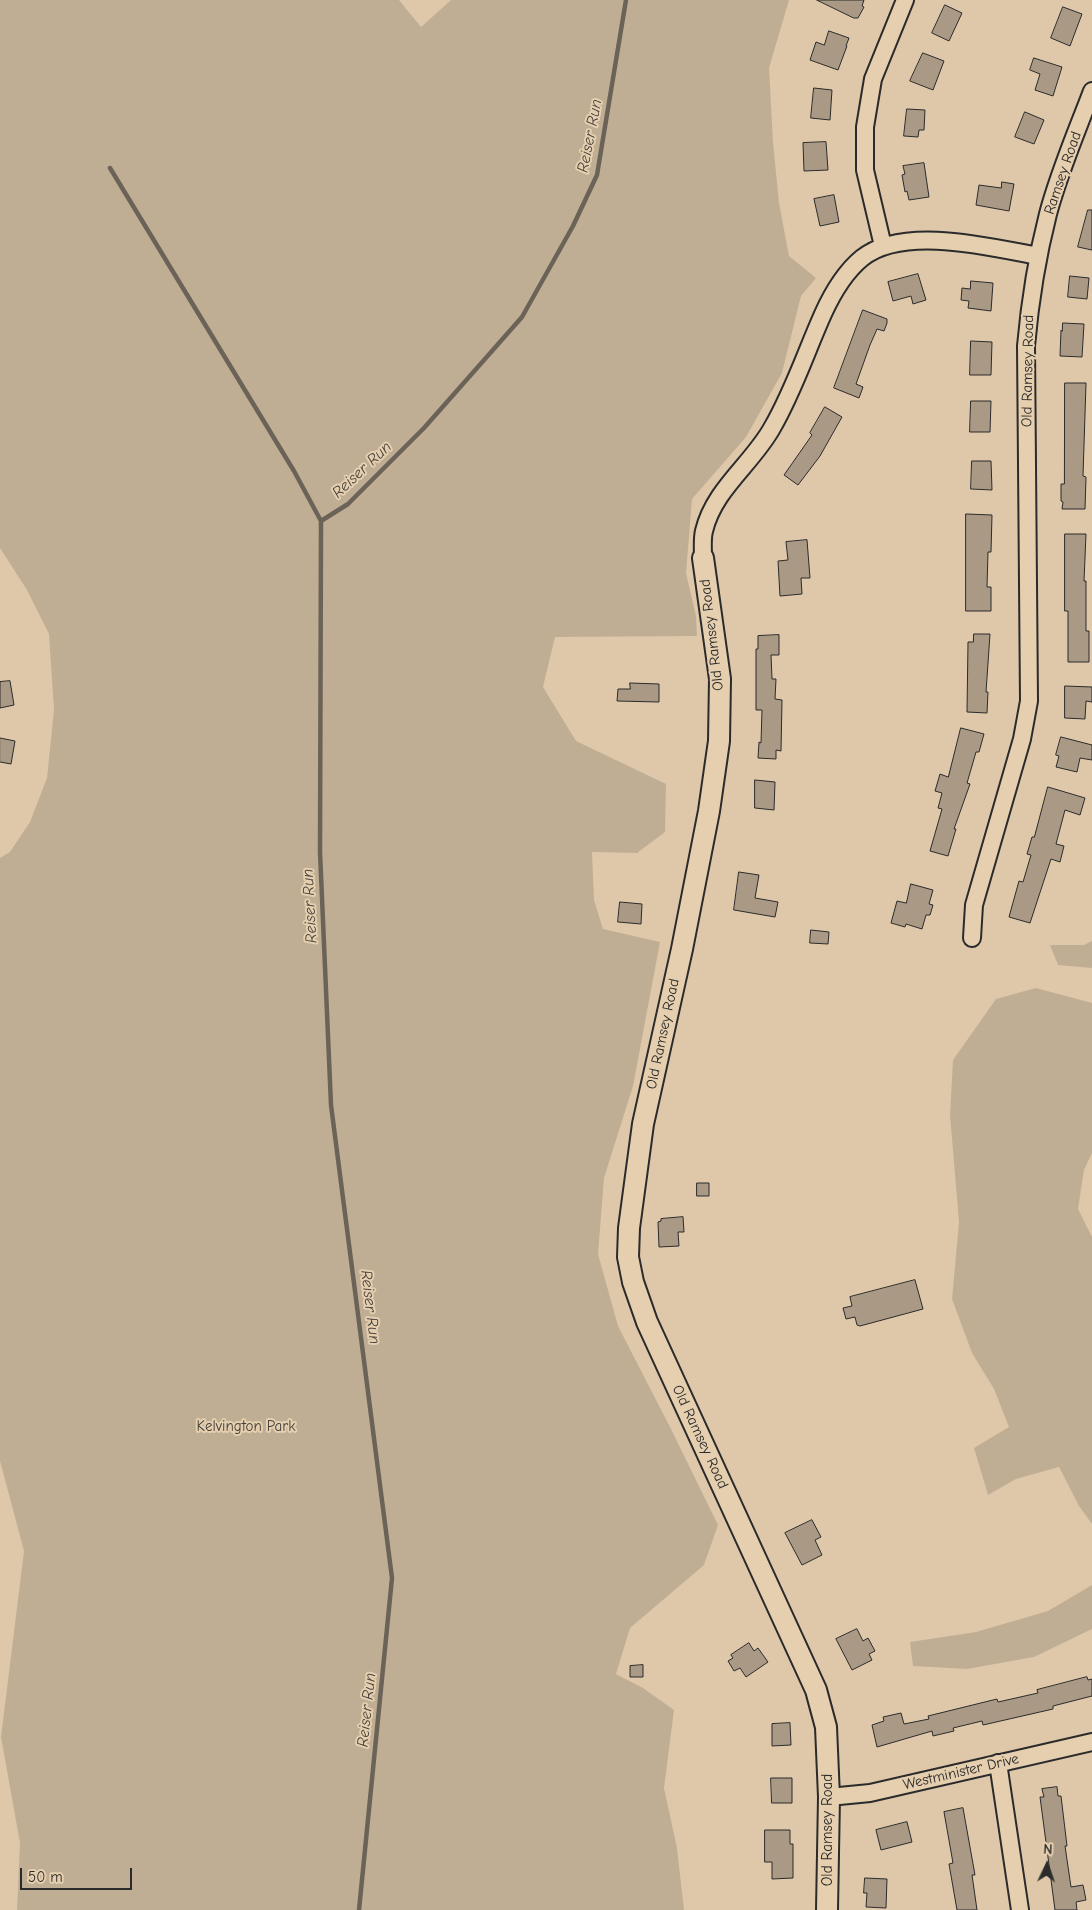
<!DOCTYPE html>
<style>
body{margin:0}
#map{position:relative;width:1092px;height:1910px;overflow:hidden;background:#dfc8aa;font-family:"Comic Neue",sans-serif}
canvas{display:block}
.north{position:absolute;left:1022px;top:1840px;width:50px;height:50px;-webkit-text-stroke:4px #e6cfaf;paint-order:stroke;rotate:3deg;font-size:14px;font-weight:700;line-height:20px;text-align:center;color:#2b2b2b}
.north::after{content:'';display:block;margin:auto;width:18px;height:22px;background:#2b2b2b;clip-path:polygon(50% 0,100% 100%,50% 72%,0 100%)}
.scale{position:absolute;left:20px;top:1868px;width:112px;height:22px;box-sizing:border-box;border:2px solid #2b2b2b;border-top:0;padding-left:6px;font-size:15px;line-height:18px;white-space:nowrap;color:#2b2b2b;-webkit-text-stroke:4px #e6cfaf;paint-order:stroke}
</style>
<div id="map">
<canvas width="1092" height="1910"></canvas>
<div class="north">N</div>
<div class="scale">50 m</div>
</div>
<script>
const context = document.querySelector('canvas').getContext('2d');
context.lineJoin = 'round';
function fill(path, color) {
  context.fillStyle = color;
  context.fill(path, 'evenodd');
}
function stroke(path, color, width, dash) {
  context.strokeStyle = color;
  context.lineWidth = width;
  context.lineCap = dash ? 'butt' : 'round';
  context.setLineDash(dash || []);
  context.stroke(path);
}
function label(font, color, halo, rows, align = 'center') {
  context.font = font + ' "Comic Neue",sans-serif';
  context.lineWidth = 4;
  context.setLineDash([]);
  context.textBaseline = 'middle';
  context.strokeStyle = halo;
  context.fillStyle = color;
  for (const [text, x, y, turn = 0] of rows) {
    context.save();
    context.translate(x, y);
    context.rotate((+turn || 0) * Math.PI / 180);
    context.textAlign = isNaN(turn) ? turn : align;
    if (halo) context.strokeText(text, 0, 0);
    context.fillText(text, 0, 0);
    context.restore();
  }
}
const green = new Path2D(`
 M0,0H399L421,27L451,0H789L769,68L773,142L779,203L789,256L816,278L801,296L782,373L746,437L692,499L686,573L696,616L697,636L555,637L543,687L576,741L666,784L665,832L637,853L592,852L594,900L603,929L660,942L633,1086L604,1178L598,1254L618,1326L671,1429L718,1525L704,1565L630,1628L616,1674L643,1688L674,1710L664,1788L677,1848L684,1910H17L20,1843L1,1737L24,1551L0,1461V858L10,852L30,822L47,778L54,710L49,634L27,590L0,548Z
 M1092,941V968L1058,965L1050,945H1084Z
 M1036,988L1092,1003V1153L1084,1170L1078,1209L1092,1237V1524L1079,1506L1059,1467L1016,1479L988,1495L974,1448L1009,1427L994,1389L972,1353L952,1299L959,1222L950,1115L953,1060L996,999Z
 M1092,1585V1629L1034,1657L967,1669L913,1666L910,1642L976,1632L1048,1611Z`);
const stream = new Path2D(`
 M110,168L294,471L321,521L320,852L331,1105L392,1578L359,1910
 M321,521L348,504L424,428L522,317L573,226L597,175L626,0`);
const building = new Path2D(`
 M817,0H864L862,6L864,7L858,18H854Z
 M945,5L962,13L949,41L932,33Z
 M1063,7L1082,14L1070,46L1051,38Z
 M829,31L849,38L846,46H847L838,70L810,60L816,42L824,45Z
 M923,53L944,61L933,90L910,81Z
 M1034,58L1062,67L1053,96L1035,90L1040,74L1030,70Z
 M814,88L832,90L830,120L811,118Z
 M907,109L925,110L924,130H919L918,137L904,136Z
 M1025,112L1044,120L1034,144L1015,137Z
 M826,142L828,170L804,171L803,143Z
 M924,163L929,197L909,200L907,191L905,192L902,175L905,174L903,166Z
 M1002,182L1014,184L1009,211L976,205L979,185L1001,188Z
 M834,195L839,222L820,226L814,199Z
 M1088,210H1092V250L1078,247Z
 M918,274L926,300L913,304L911,296L893,301L888,282Z
 M1070,276L1089,278L1087,299L1068,297Z
 M971,281L993,283L991,311L968,308L969,301L961,300L962,288L970,289Z
 M863,310L887,319V323L884,331L877,329L870,345L856,384L863,387L859,398L834,388Z
 M1063,323L1084,324L1082,357L1060,356L1061,330L1062,331Z
 M971,341L992,342L991,375H970Z
 M1065,383H1086L1083,476L1086,477L1085,509H1062L1063,502L1061,501V484H1064Z
 M971,401H991L990,432H970Z
 M825,407L842,417L820,456L798,485L784,475L812,435L810,433Z
 M972,461H991L992,490L971,489Z
 M966,514L992,515L991,552H988L987,587H991V611H966Z
 M1065,534H1086L1084,581H1086V631H1089V662H1068V611H1065Z
 M807,540L810,578H801L802,594L780,596L778,561L788,560L786,542Z
 M974,634H990L986,692H988L987,713L967,712L968,642H973Z
 M779,635V655H771L772,679H776L775,699L782,700L781,751L776,750V759L758,758L759,742L761,743L762,710H756V649H758V636Z
 M10,681L14,705L0,708V682Z
 M630,683L659,684V702L617,701L618,689H630Z
 M1065,686L1092,687V702L1086,701L1085,719L1065,718Z
 M961,728L984,734L979,752H976L967,783L970,784L954,829H956L948,856L930,851L942,809L938,808L942,793L935,791L940,774L948,777Z
 M1061,737L1092,745V760L1080,758L1077,772L1056,767L1059,756L1056,755Z
 M0,738L15,741L11,764L0,762Z
 M755,780L775,782L774,810L755,808Z
 M1048,787L1085,798L1080,815L1065,810L1056,844L1064,846L1060,862L1051,859L1030,923L1009,917L1019,881L1023,882L1031,855L1027,854L1032,837H1034Z
 M739,872L759,875L755,898L778,902L775,917L734,910Z
 M911,884L933,890L929,904L933,905L930,915H926L922,929L906,924L905,927L891,923L897,901L906,903Z
 M620,902L642,904L641,924L618,922Z
 M811,930L829,932L828,944L810,943Z
 M697,1183H709V1196H697Z
 M683,1217L684,1232H678L679,1246L659,1247L658,1222L661,1221V1219Z
 M915,1280L923,1309L860,1326L857,1325L855,1317L846,1319L843,1308L852,1306L850,1297Z
 M812,1520L821,1537L815,1540L822,1555L802,1565L785,1533Z
 M857,1629L863,1641L868,1638L875,1651L869,1654L872,1660L852,1670L836,1639Z
 M749,1643L754,1651L758,1648L768,1662L746,1677L740,1668L734,1671L728,1661L733,1658L731,1655Z
 M643,1665V1677H630V1666Z
 M1087,1677L1088,1680L1092,1679V1696L1053,1706V1709L983,1725L982,1721L953,1728L954,1731L933,1736L932,1731L877,1747L872,1725L884,1721L883,1717L901,1713L904,1724L929,1719L928,1716L997,1699L998,1702L1038,1693L1037,1690Z
 M790,1723L791,1745L772,1746V1724Z
 M771,1778H792V1803H772Z
 M1057,1787L1058,1796H1061L1067,1846H1065L1071,1887L1083,1885L1086,1900L1076,1902L1077,1910H1055L1040,1797H1044L1042,1789Z
 M963,1808L975,1875H972L977,1910H957L949,1864L953,1863L944,1812Z
 M907,1822L912,1842L881,1850L876,1830Z
 M765,1830H790V1844H793V1878L772,1879V1862H765Z
 M865,1878L887,1879L886,1908L866,1907L867,1893H864Z`);
const minor = new Path2D(`
 M883,246L865,170V127L873,79L905,0
 M703,558C703,549 702,539 704,531C714,489 752,464 772,428C793,392 806,352 823,314C832,294 845,272 862,258C903,225 990,247 1038,256
 M972,938L974,905L1022,739L1029,701L1026,346C1030,301 1037,257 1048,214C1059,172 1077,131 1092,91
 M998,1763L1020,1910
 M829,1797L870,1793L1092,1742`);
const tertiary = new Path2D(`
 M703,558L720,679L719,741L709,811L682,949L643,1124L629,1228L628,1257L633,1282L647,1322L816,1690L826,1727L829,1797L827,1910`);
const streetNames = [
 ["Ramsey Road",1063,173,-71],
 ["Old Ramsey Road",1028,371,-89],
 ["Old Ramsey Road",712,635,-97],
 ["Old Ramsey Road",663,1034,-78],
 ["Old Ramsey Road",700,1437,65],
 ["Westminister Drive",961,1772,-13],
 ["Old Ramsey Road",828,1830,-90]
];
const parkNames = [
 ["Kelvington Park",246,1427]
];
const waterNames = [
 ["Reiser Run",590,136,-79],
 ["Reiser Run",362,470,-43],
 ["Reiser Run",310,906,-93],
 ["Reiser Run",370,1307,83],
 ["Reiser Run",367,1710,-84]
];
fill(green, '#c0ae94');
stroke(stream, '#6b6358', 4.5);
fill(building, '#aa9a85');
stroke(building, '#2b2b2b', 1);
stroke(minor, '#2b2b2b', 20);
stroke(tertiary, '#2b2b2b', 24);
stroke(minor, '#e6cfaf', 16);
stroke(tertiary, '#e6cfaf', 20);
label('15px', '#2b2b2b', '#e6cfaf', streetNames);
label('15px', '#413f3b', '#e6cfaf', parkNames);
label('italic 16px', '#46423e', '#e6cfaf', waterNames);
</script>
